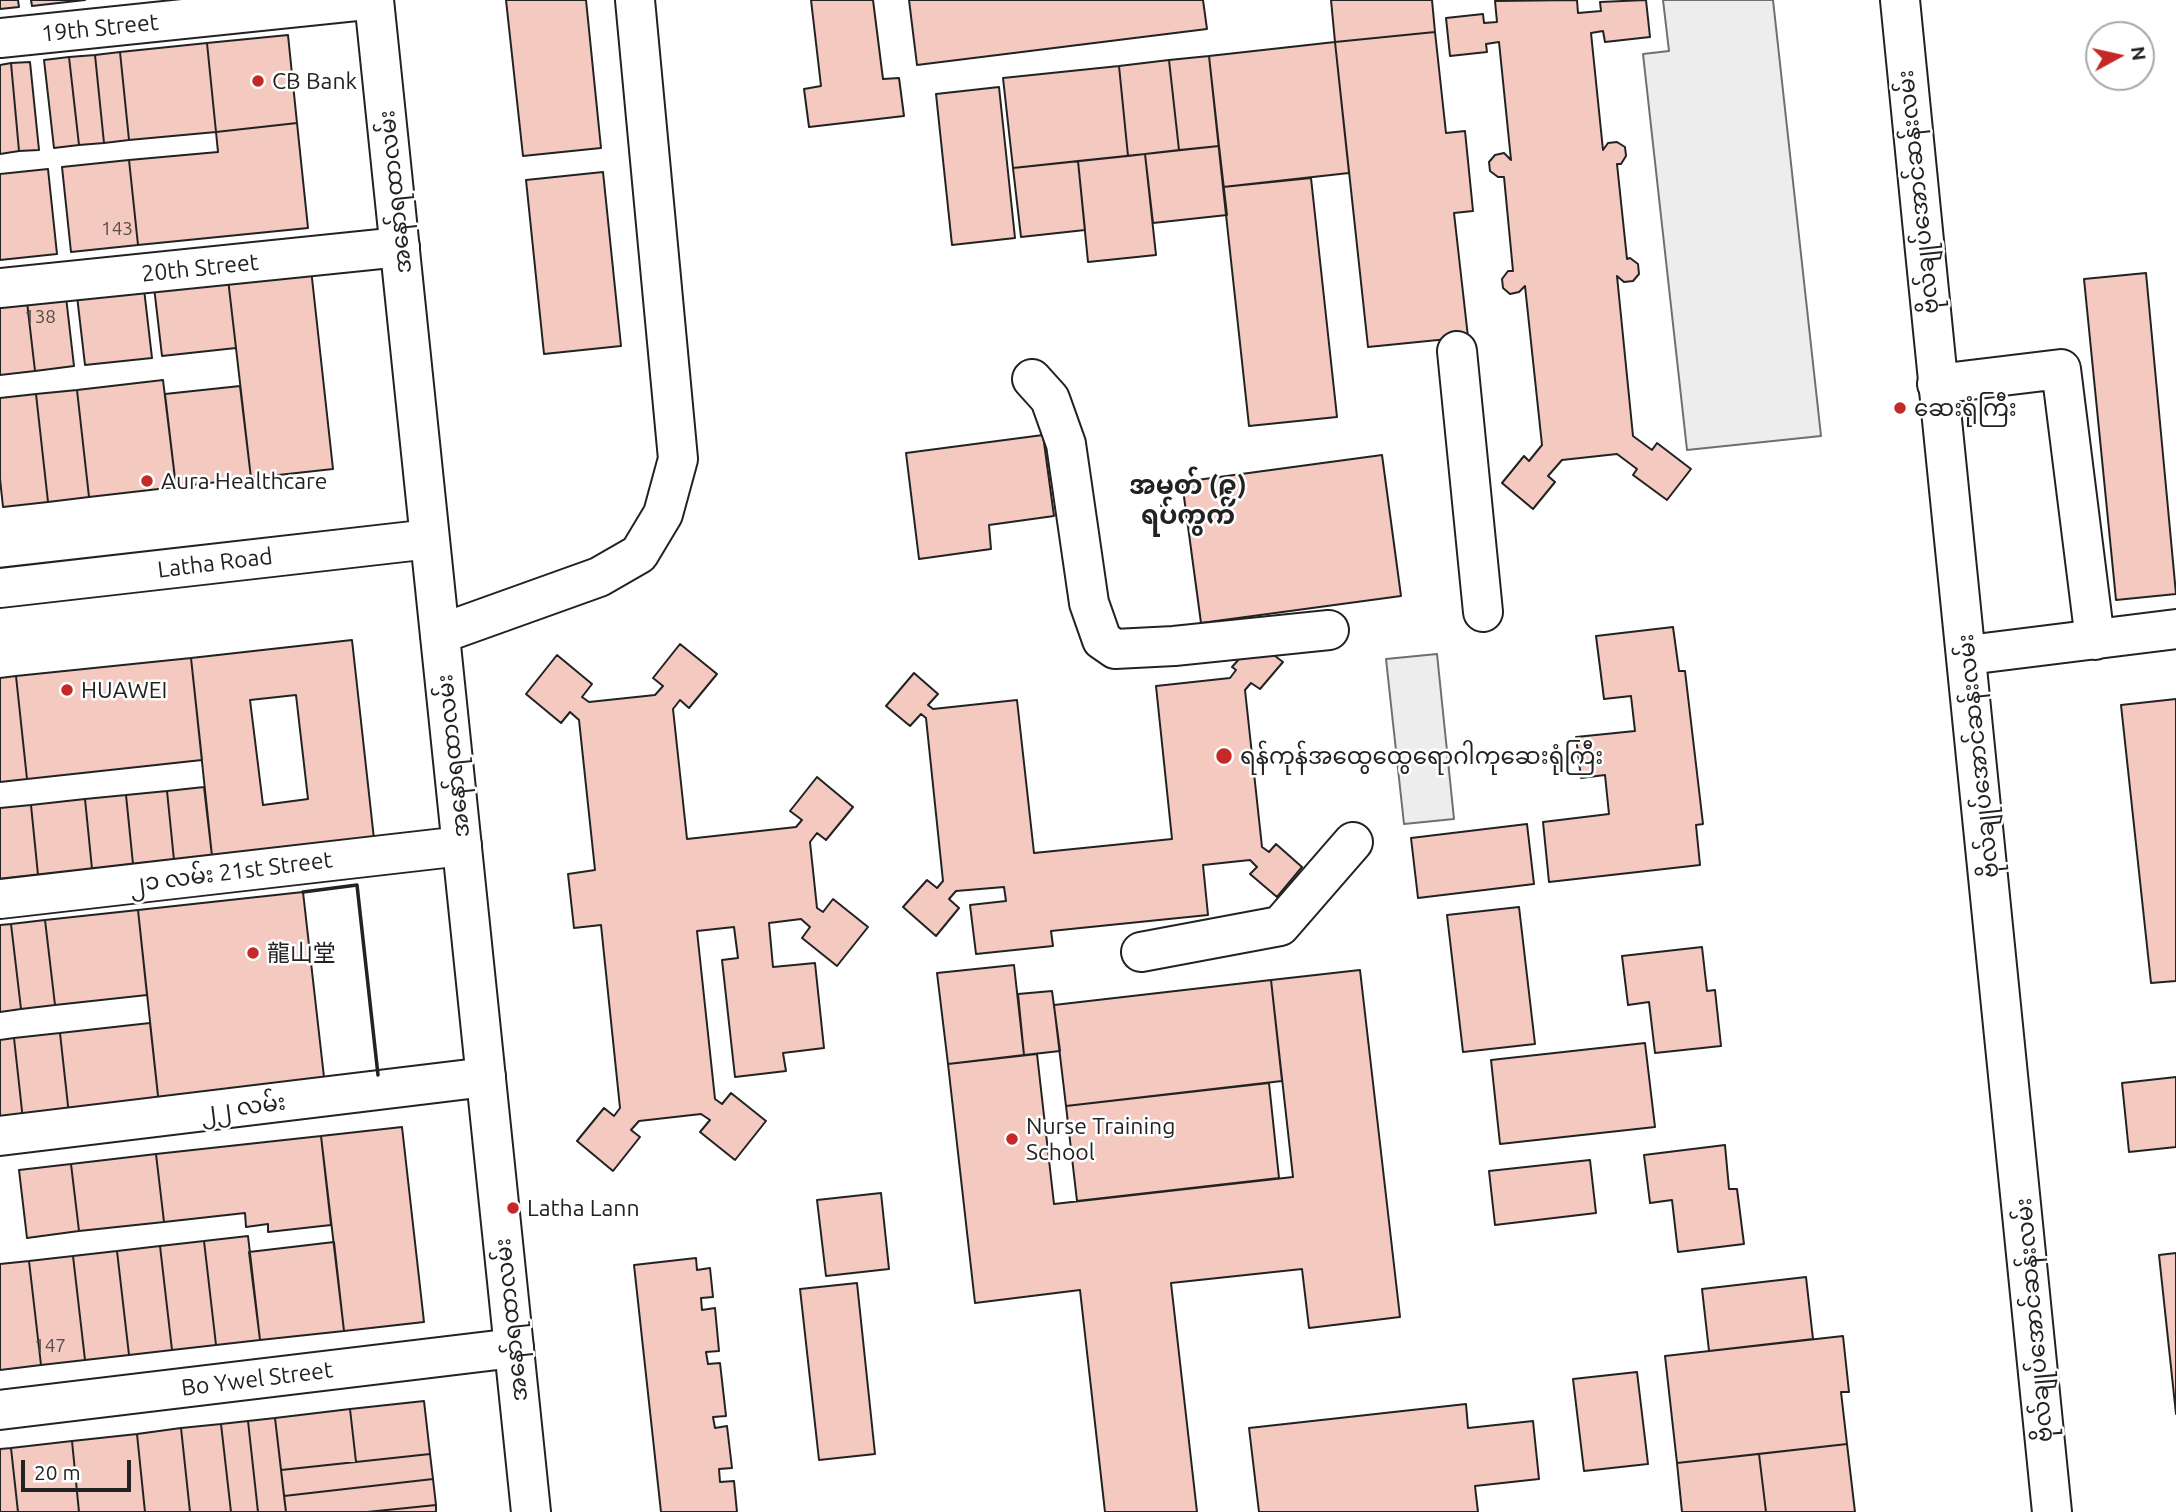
<!DOCTYPE html>
<meta charset="utf-8">
<style>
body{margin:0}
#map{position:relative;width:2176px;height:1512px;overflow:hidden;background:#fff;font-family:Ubuntu,sans-serif}
canvas{display:block}
.north{position:absolute;left:2085px;top:21px;width:70px;height:70px;box-sizing:border-box;background:#fff;border:2px solid #a7a7a7;border-radius:50%;rotate:82deg;font-size:19px;font-weight:700;line-height:28px;text-align:center;color:#222}
.north::after{content:'';display:block;margin:auto;width:24px;height:32px;background:#c62828;clip-path:polygon(50% 0,100% 100%,50% 72%,0 100%)}
.scale{position:absolute;left:21px;top:1460px;width:110px;height:32px;box-sizing:border-box;border:4px solid #222;border-top:0;padding-left:9px;font-size:21px;line-height:24px;white-space:nowrap;color:#222;-webkit-text-stroke:5px #fff;paint-order:stroke}
</style>
<div id="map">
<canvas width="2176" height="1512"></canvas>
<div class="north">N</div>
<div class="scale">20 m</div>
</div>
<script>
const context = document.querySelector('canvas').getContext('2d');
context.lineJoin = 'round';
function fill(path, color) {
  context.fillStyle = color;
  context.fill(path, 'evenodd');
}
function stroke(path, color, width, dash) {
  context.strokeStyle = color;
  context.lineWidth = width;
  context.lineCap = dash ? 'butt' : 'round';
  context.setLineDash(dash || []);
  context.stroke(path);
}
function label(font, color, halo, rows, align = 'center') {
  context.font = font + ' Ubuntu,"Noto Sans SC","Noto Sans Myanmar",sans-serif';
  context.lineWidth = 5;
  context.setLineDash([]);
  context.textBaseline = 'middle';
  context.strokeStyle = halo;
  context.fillStyle = color;
  for (const [text, x, y, turn = 0] of rows) {
    context.save();
    context.translate(x, y);
    context.rotate((+turn || 0) * Math.PI / 180);
    context.textAlign = isNaN(turn) ? turn : align;
    if (halo) context.strokeText(text, 0, 0);
    context.fillText(text, 0, 0);
    context.restore();
  }
}
const parking = new Path2D(`
 M1663,0H1773L1821,436L1687,450L1643,54L1669,51Z
 M1437,654L1454,819L1404,824L1386,659Z`);
const building = new Path2D(`
 M0,0H18L19,7L0,9Z
 M31,0H85L32,6Z
 M506,0H586L601,148L523,156Z
 M811,0H873L883,79L899,78L904,116L809,127L804,89L821,86Z
 M909,0H1203L1207,29L917,65Z
 M1331,0H1432L1435,32L1335,42Z
 M1577,0L1578,13L1601,11L1600,2L1646,0L1650,37L1605,42L1603,31L1591,33L1603,150L1608,143L1617,142L1625,147L1626,156L1621,164H1617L1627,259L1630,258L1638,264L1639,274L1633,281L1624,282L1617,276L1633,436L1652,450L1657,443L1691,469L1667,500L1633,475L1637,469L1617,454L1562,460L1548,476L1555,482L1533,509L1502,483L1524,456L1529,461L1542,445L1525,286L1519,292L1510,294L1503,288L1502,279L1508,271H1513L1504,177H1498L1490,171L1489,162L1495,155L1504,153L1511,160L1499,42L1486,44L1487,52L1450,56L1446,18L1483,14L1484,23L1497,22L1495,1Z
 M1435,32L1446,133L1465,131L1473,211L1454,213L1468,337L1368,347L1335,42Z
 M288,35L297,123L216,132L207,43Z
 M1335,42L1349,173L1223,187L1209,56Z
 M207,43L216,132L129,140L120,52Z
 M120,52L129,140L104,143L95,55Z
 M95,55L104,143L79,145L69,57Z
 M1209,56L1219,146L1179,150L1169,60Z
 M69,57L79,145L54,148L44,60Z
 M1169,60L1179,150L1128,156L1119,66Z
 M30,62L39,150L19,151L11,63Z
 M11,63L19,151L0,154V65Z
 M1119,66L1128,156L1013,168L1003,78Z
 M999,87L1015,238L952,245L936,94Z
 M297,123L308,228L138,245L129,160L218,152L216,132Z
 M1219,146L1227,215L1153,223L1145,154Z
 M1145,154L1156,255L1088,262L1078,161Z
 M129,160L138,245L71,252L62,167Z
 M1078,161L1085,230L1021,237L1013,168Z
 M48,169L57,254L0,260V174Z
 M603,172L621,346L544,354L526,180Z
 M1311,178L1337,417L1249,426L1223,187Z
 M311,269L333,469L251,478L228,279Z
 M2146,273L2176,594L2116,600L2084,279Z
 M228,279L236,348L162,356L154,287Z
 M144,289L152,358L85,365L77,296Z
 M66,297L74,366L35,371L27,302Z
 M27,302L35,371L0,375V305Z
 M163,380L176,487L89,497L77,390Z
 M240,386L251,478L176,487L165,394Z
 M77,390L89,497L48,502L36,394Z
 M36,394L48,502L3,507L0,479V398Z
 M1043,435L1054,516L989,525L991,549L919,559L906,453Z
 M1382,455L1401,596L1201,623L1182,482Z
 M1673,627L1679,671H1685L1703,824L1696,825L1700,865L1549,882L1543,822L1609,814L1605,775L1581,778L1576,737L1635,731L1631,696L1604,699L1596,636Z
 M352,640L374,839L212,856L191,658ZM296,695L308,799L263,805L250,700Z
 M1255,641L1283,662L1260,689L1251,683L1245,690L1262,847L1269,852L1276,844L1302,867L1277,897L1250,874L1257,867L1250,860L1203,865L1208,915L1051,931L1053,946L976,954L970,905L1006,901L1004,887L956,891L949,899L959,908L936,936L903,907L927,880L937,888L943,881L926,718L921,714L910,726L886,706L914,673L938,694L928,705L933,709L1017,700L1034,853L1172,839L1156,686L1230,678L1236,670L1232,667Z
 M680,644L717,674L689,708L680,700L673,709L687,839L796,827L802,820L790,811L817,777L853,807L826,840L817,833L810,842L817,908L823,912L833,899L868,927L837,966L802,938L810,927L801,919L769,923L773,967L815,963L824,1048L783,1053L786,1071L735,1077L722,960L738,958L734,927L697,931L715,1099L722,1104L731,1093L766,1121L735,1160L700,1132L710,1120L701,1114L639,1121L631,1130L640,1137L613,1171L577,1141L604,1108L614,1116L620,1108L601,925L574,928L568,874L595,870L579,720L570,712L561,723L526,694L557,655L592,684L582,697L589,702L655,695L663,686L653,678Z
 M191,658L202,760L27,779L16,676Z
 M16,676L27,779L0,782V678Z
 M2176,699V981L2151,983L2121,705Z
 M204,787L212,856L174,860L167,791Z
 M167,791L174,860L133,864L126,795Z
 M126,795L133,864L92,869L85,799Z
 M85,799L92,869L38,875L31,805Z
 M31,805L38,875L0,879V808Z
 M1527,824L1534,884L1418,898L1411,838Z
 M303,892L325,1086L159,1105L138,910Z
 M1519,907L1535,1044L1463,1052L1447,915Z
 M138,910L147,995L55,1005L45,920Z
 M45,920L55,1005L21,1009L11,924Z
 M11,924L21,1009L0,1012V925Z
 M1702,947L1707,991L1715,990L1721,1046L1655,1053L1649,1002L1628,1005L1622,956Z
 M1014,965L1024,1055L948,1064L937,973Z
 M1360,970L1400,1317L1309,1328L1302,1269L1171,1283L1197,1512H1105L1080,1290L975,1303L948,1064L1037,1054L1054,1204L1293,1177L1271,980Z
 M1271,980L1282,1081L1066,1106L1054,1005Z
 M1052,991L1060,1051L1024,1055L1018,994Z
 M150,1023L159,1105L69,1115L60,1033Z
 M60,1033L69,1115L23,1120L14,1038Z
 M14,1038L23,1120L0,1122V1040Z
 M1645,1043L1655,1127L1500,1144L1491,1060Z
 M2176,1077V1147L2129,1152L2122,1083Z
 M1269,1083L1279,1178L1077,1201L1066,1106Z
 M402,1127L424,1322L344,1331L321,1136Z
 M321,1136L331,1225L268,1232V1224L246,1227L245,1213L164,1222L156,1154Z
 M1725,1145L1729,1189H1737L1744,1244L1678,1252L1672,1200L1650,1203L1644,1155Z
 M156,1154L164,1222L79,1231L71,1164Z
 M1590,1160L1596,1213L1495,1225L1489,1171Z
 M71,1164L79,1231L27,1238L19,1170Z
 M881,1193L889,1269L826,1276L817,1200Z
 M248,1236L260,1340L216,1345L204,1241Z
 M204,1241L216,1345L172,1350L160,1246Z
 M334,1242L344,1331L260,1340L249,1252Z
 M160,1246L172,1350L129,1355L117,1251Z
 M117,1251L129,1355L85,1360L73,1256Z
 M2176,1253V1414L2159,1255Z
 M73,1256L85,1360L41,1365L29,1261Z
 M696,1258L697,1270L710,1268L713,1297L701,1298L702,1310L715,1308L719,1351L706,1352L708,1364L720,1363L726,1416L713,1417L715,1428L727,1426L732,1468L719,1469L720,1482L734,1481L737,1512H661L634,1265Z
 M29,1261L41,1365L0,1370V1264Z
 M1806,1277L1813,1339L1709,1351L1702,1289Z
 M857,1283L875,1454L819,1460L800,1289Z
 M1843,1336L1849,1392H1841L1847,1444L1677,1463L1665,1356Z
 M1637,1372L1648,1464L1584,1471L1573,1379Z
 M424,1401L430,1454L356,1462L350,1409Z
 M1466,1404L1468,1428L1533,1421L1539,1479L1475,1486L1478,1512H1259L1249,1428Z
 M350,1409L356,1462L281,1470L275,1418Z
 M275,1418L286,1512H258L248,1421Z
 M248,1421L258,1512H231L221,1424Z
 M221,1424L231,1512H190L181,1428Z
 M181,1428L190,1512H145L137,1434Z
 M137,1434L145,1512H79L72,1441Z
 M72,1441L79,1512H18L11,1448Z
 M1847,1444L1855,1512H1766L1759,1454Z
 M11,1448L18,1512H0V1449Z
 M430,1454L433,1479L284,1496L281,1470Z
 M1759,1454L1766,1512H1682L1677,1463Z
 M433,1479L436,1505L367,1512H286L284,1496Z
 M436,1505V1512H367Z`);
const minor = new Path2D(`
 M0,38L366,0
 M0,288L400,247
 M1457,351L1483,612
 M1032,379L1050,399L1066,444L1089,603L1102,640L1115,649L1174,646L1329,630
 M1937,384L2061,369L2095,640
 M440,634L599,577L639,554L663,514L678,459L635,0
 M1968,655L2176,629
 M0,899L462,846
 M1141,952L1280,926L1353,842
 M0,1136L486,1077
 M0,1410L514,1348`);
const major = new Path2D(`
 M374,0L531,1512
 M1900,0C1949,504 2006,1007 2052,1512
 M0,588L430,539`);
const wall = new Path2D(`
 M303,892L357,885L378,1075`);
const markers = [
 [258,81,7,"#c62828"],
 [1900,408,7,"#c62828"],
 [147,481,7,"#c62828"],
 [67,690,7,"#c62828"],
 [1224,756,9,"#c62828"],
 [253,953,7,"#c62828"],
 [1012,1139,7,"#c62828"],
 [513,1208,7,"#c62828"]
];
const numberNames = [
 ["143",117,229],
 ["138",40,317],
 ["147",50,1346]
];
const streetNames = [
 ["19th Street",100,28,-6],
 ["အနော်ရထာလမ်း",395,192,-96],
 ["ဗိုလ်ချုပ်အောင်ဆန်းလမ်း",1918,192,-96],
 ["20th Street",200,268,-6],
 ["Latha Road",215,563,-7],
 ["အနော်ရထာလမ်း",453,756,-96],
 ["ဗိုလ်ချုပ်အောင်ဆန်းလမ်း",1978,756,-96],
 ["၂၁ လမ်း 21st Street",231,872,-7],
 ["၂၂ လမ်း",243,1107,-7],
 ["အနော်ရထာလမ်း",511,1320,-96],
 ["ဗိုလ်ချုပ်အောင်ဆန်းလမ်း",2034,1320,-95],
 ["Bo Ywel Street",257,1379,-7]
];
const poiNames = [
 ["CB Bank",272,81],
 ["ဆေးရုံကြီး",1914,408],
 ["Aura Healthcare",161,481],
 ["HUAWEI",81,690],
 ["ရန်ကုန်အထွေထွေရောဂါကုဆေးရုံကြီး",1240,756],
 ["龍山堂",267,953],
 ["Nurse Training",1026,1126],
 ["School",1026,1152],
 ["Latha Lann",527,1208]
];
const quarterNames = [
 ["အမှတ် (၉)",1188,485],
 ["ရပ်ကွက်",1188,515]
];
fill(parking, '#ededed');
stroke(parking, '#6f6f6f', 2);
fill(building, '#f3c9c0');
stroke(building, '#222', 2);
stroke(minor, '#222', 42);
stroke(major, '#222', 42);
stroke(minor, '#fff', 38);
stroke(major, '#fff', 38);
stroke(wall, '#222', 3.5);
for (const [x, y, r, color] of markers) {
  const dot = new Path2D();
  dot.arc(x, y, r, 0, 2 * Math.PI);
  context.fillStyle = color;
  context.fill(dot);
  stroke(dot, '#fff', 2.5);
}
label('19px', '#564c4a', null, numberNames);
label('23px', '#222', '#fff', streetNames);
label('23px', '#222', '#fff', poiNames, 'left');
label('bold 26px', '#222', '#fff', quarterNames);
</script>
